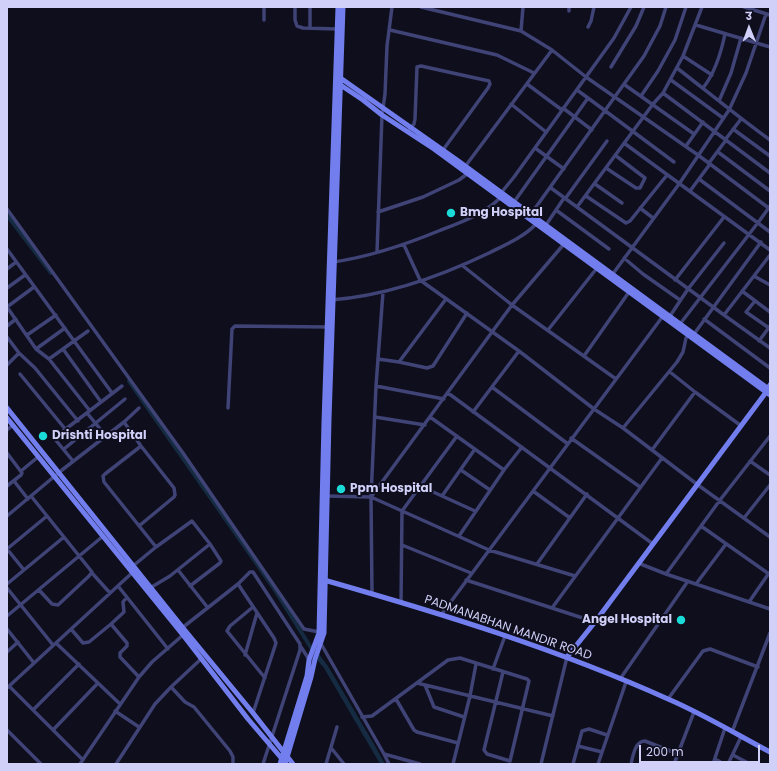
<!DOCTYPE html>
<meta charset="utf-8">
<style>
body{margin:0}
#map{position:relative;width:777px;height:771px;overflow:hidden;background:#0f0e1d;font-family:Poppins,"Noto Sans Devanagari",sans-serif}
canvas{display:block}
.frame{position:absolute;inset:0;border:8px solid #d0d0f9;pointer-events:none}
.north{position:absolute;left:729px;top:8px;width:40px;height:40px;-webkit-text-stroke:3px #0f0e1d;paint-order:stroke;rotate:359deg;font-size:11px;font-weight:700;line-height:16px;text-align:center;color:#d0d0f9}
.north::after{content:'';display:block;margin:auto;width:14px;height:18px;background:#d0d0f9;clip-path:polygon(50% 0,100% 100%,50% 72%,0 100%)}
.scale{position:absolute;left:639px;top:745px;width:121px;height:18px;box-sizing:border-box;border:2px solid #d0d0f9;border-top:0;padding-left:5px;font-size:12px;line-height:14px;white-space:nowrap;color:#d0d0f9;-webkit-text-stroke:3px #0f0e1d;paint-order:stroke}
</style>
<div id="map">
<canvas width="777" height="771"></canvas>
<div class="frame"></div>
<div class="north">उ</div>
<div class="scale">200 m</div>
</div>
<script>
const context = document.querySelector('canvas').getContext('2d');
context.lineJoin = 'round';
function fill(path, color) {
  context.fillStyle = color;
  context.fill(path, 'evenodd');
}
function stroke(path, color, width, dash) {
  context.strokeStyle = color;
  context.lineWidth = width;
  context.lineCap = dash ? 'butt' : 'round';
  context.setLineDash(dash || []);
  context.stroke(path);
}
function label(font, color, halo, rows, align = 'center') {
  context.font = font + ' Poppins,sans-serif';
  context.lineWidth = 4;
  context.setLineDash([]);
  context.textBaseline = 'middle';
  context.strokeStyle = halo;
  context.fillStyle = color;
  for (const [text, x, y, turn = 0] of rows) {
    context.save();
    context.translate(x, y);
    context.rotate((+turn || 0) * Math.PI / 180);
    context.textAlign = isNaN(turn) ? turn : align;
    if (halo) context.strokeText(text, 0, 0);
    context.fillText(text, 0, 0);
    context.restore();
  }
}
const water = new Path2D(`
 M319,654L328,666L374,744L385,764H380L324,668L317,660Z`);
const canal = new Path2D(`
 M7,215L51,273
 M129,381L273,587L313,651`);
const street = new Path2D(`
 M295,7V20L297,26L303,28L337,29
 M421,7L521,31L552,50L586,77L698,155L770,209
 M569,7V11
 M744,7L770,15
 M264,20V7
 M696,25L770,47
 M588,27L591,21L594,7
 M310,28V7
 M390,30L497,55L534,73
 M521,31L523,7
 M683,56L712,75
 M611,67L636,26L644,7
 M677,68C708,92 738,117 770,140
 M671,80L723,118
 M527,84L562,110
 M625,85L694,134
 M703,88C715,73 721,53 725,34
 M663,93L770,173
 M641,96L658,71L675,40L686,7
 M588,98L674,162
 M719,101L731,73L741,38
 M511,104L546,132
 M563,108L592,130
 M733,129L770,156
 M408,131L414,124L415,119L417,67L421,66L489,81L490,84L488,88L443,150
 M725,140L741,119
 M624,143L770,250
 M686,146L703,122
 M535,148L564,169
 M718,152L770,191
 M709,163L726,140
 M464,168L552,50
 M606,168L636,188H640L645,178L615,155
 M699,179L770,232
 M595,184L622,203
 M551,188L724,315
 M690,191L710,164
 M501,193L514,177L614,38L631,7
 M586,196L626,223L630,221L667,175
 M565,199L607,141
 M514,202L588,98L577,90
 M577,207L653,104L663,93L683,56L702,7
 M640,208L653,218
 M7,209L183,453L304,629L319,632
 M556,210L609,249
 M378,212L423,197L459,180L467,174
 M531,214L644,56L660,26L666,7
 M546,225L564,198
 M404,245L420,280L519,351L594,409L623,428L698,485L770,537
 M7,249L112,393
 M377,252L382,115L385,94L387,46L392,7
 M770,255L724,315L770,348
 M624,258L643,274L680,300
 M333,262C370,257 407,244 441,230C462,222 484,214 500,198
 M463,266L512,305L616,379
 M7,269L16,262
 M612,275L679,184L729,110L746,73L766,14
 M754,276L770,285
 M675,280L724,217
 M7,288L25,275
 M742,291L770,312
 M331,300C384,296 441,276 489,253C505,245 524,237 536,224
 M755,301L746,312L769,328
 M7,307L36,349L49,359L90,411
 M7,307L34,287
 M670,316L688,289L724,243
 M704,319L770,368
 M680,324L760,220L770,206
 M7,326L16,319
 M548,330L597,268
 M694,334L761,242
 M27,335L56,315
 M7,337L19,353L35,368L78,421
 M759,341L770,326
 M36,349L65,328
 M63,349L101,402
 M584,356L629,292
 M49,359L88,331
 M378,359L399,362L427,368L433,366L467,313
 M399,362L446,299
 M7,365L19,353
 M670,372L695,392L740,425
 M20,374L66,430
 M376,386L444,399
 M492,387L568,444
 M448,393L653,544
 M228,408L232,329L235,326L328,327
 M473,412L519,351
 M87,413L106,436
 M375,417L425,425
 M430,417L504,470
 M124,422L141,446L174,488L175,495L174,497L139,526
 M623,428L677,362L683,352L686,338L689,334
 M7,430L13,425
 M571,438L640,487
 M141,446L105,474L103,476L104,482L156,547
 M64,449L125,399
 M652,450L695,392
 M7,453L22,473L21,475L7,486
 M73,461L54,438L122,386
 M750,461L770,475
 M461,470L490,490
 M21,471L38,457
 M14,481L28,499
 M420,486L475,511
 M533,491L570,518
 M31,496L92,572L89,576L58,605L52,604L39,590
 M326,496L371,497L489,550L575,576
 M442,496L475,449
 M371,497L492,332L512,305L564,244
 M7,516L62,470L124,422L139,408
 M744,518L770,485
 M701,526L769,574
 M459,536L504,470L522,447
 M402,545L471,573
 M638,563L666,574L770,609
 M537,564L587,494
 M133,566L156,547L192,521L210,544L221,561L220,563L190,586
 M24,570L7,549L47,516
 M178,570L208,608
 M92,573L110,593
 M666,574L720,500L770,436
 M466,580L595,622
 M7,584L64,537
 M238,584L274,638L276,643L253,713
 M696,584L726,544
 M118,586L168,649
 M7,588L53,645
 M150,588L170,576L210,544
 M372,594L371,497L376,386L383,292
 M127,597L123,602L124,612L111,624L127,643V646L120,653V657L139,677
 M749,602L769,573
 M401,603L402,511L457,436
 M253,607L230,626L227,631L265,678
 M552,608L662,458
 M441,615L663,316
 M7,616L102,537
 M182,628L238,584L250,572H253L300,644V650L263,764
 M7,629L34,663
 M71,629L83,643L89,642L111,624
 M320,642L384,754
 M56,643L120,704
 M301,647L310,661
 M7,652L18,642
 M245,655L257,613
 M493,669L505,636
 M620,679L688,581
 M417,683L553,716
 M425,685L434,707L464,717
 M9,686L83,760
 M171,687L185,702L194,707L230,751L233,757V764
 M7,688L133,572
 M396,699L414,730L417,732L458,743
 M668,699L703,651L710,649L758,667
 M33,710L79,664
 M115,711L139,727
 M362,717L372,716L448,660L460,658L527,679L529,681L510,761L487,754L484,750L503,672
 M7,730L41,764
 M53,730L98,683
 M732,732L770,633
 M578,746L602,752
 M332,749L344,764
 M733,755L750,764
 M715,759L724,764
 M80,764L139,677L152,662L183,635
 M116,764L155,704L171,687L201,659
 M326,764L337,727
 M389,764L384,754L420,764
 M453,764L470,696L476,664
 M541,764L567,657
 M573,764L582,731L589,729L607,735
 M598,764L626,682
 M631,764C633,756 635,741 645,741L678,754
 M674,764L694,712
 M713,764L725,728
 M728,764L741,737`);
const secondary = new Path2D(`
 M339,77L457,160L770,390
 M339,84L363,100L382,115L434,149L770,395
 M7,408L183,628L253,713L293,764
 M7,418L183,635L248,719L283,760
 M324,580C440,613 557,649 668,699C703,714 736,734 770,752
 M567,657L595,622L764,395L770,385
 M280,764L307,676L309,660L319,633L324,422L338,7
 M285,764L311,677L315,659L324,633L329,419L343,7`);
const markers = [
 [451,213,5,"#1adbd7"],
 [43,436,5,"#1adbd7"],
 [341,489,5,"#1adbd7"],
 [681,620,5,"#1adbd7"]
];
const poiNames = [
 ["Bmg Hospital",460,213],
 ["Drishti Hospital",52,436],
 ["Ppm Hospital",350,489],
 ["Angel Hospital",672,620,"right"]
];
const streetNames = [
 ["PADMANABHAN MANDIR ROAD",508,628,19]
];
fill(water, '#142b41');
stroke(canal, '#142b41', 4);
stroke(street, '#3f4376', 3.5);
stroke(secondary, '#727eee', 5);
for (const [x, y, r, color] of markers) {
  const dot = new Path2D();
  dot.arc(x, y, r, 0, 2 * Math.PI);
  context.fillStyle = color;
  context.fill(dot);
  stroke(dot, '#0f0e1d', 1.5);
}
label('bold 12px', '#d0d0f9', '#0f0e1d', poiNames, 'left');
label('12px', '#d0d0f9', '#0f0e1d', streetNames);
</script>
